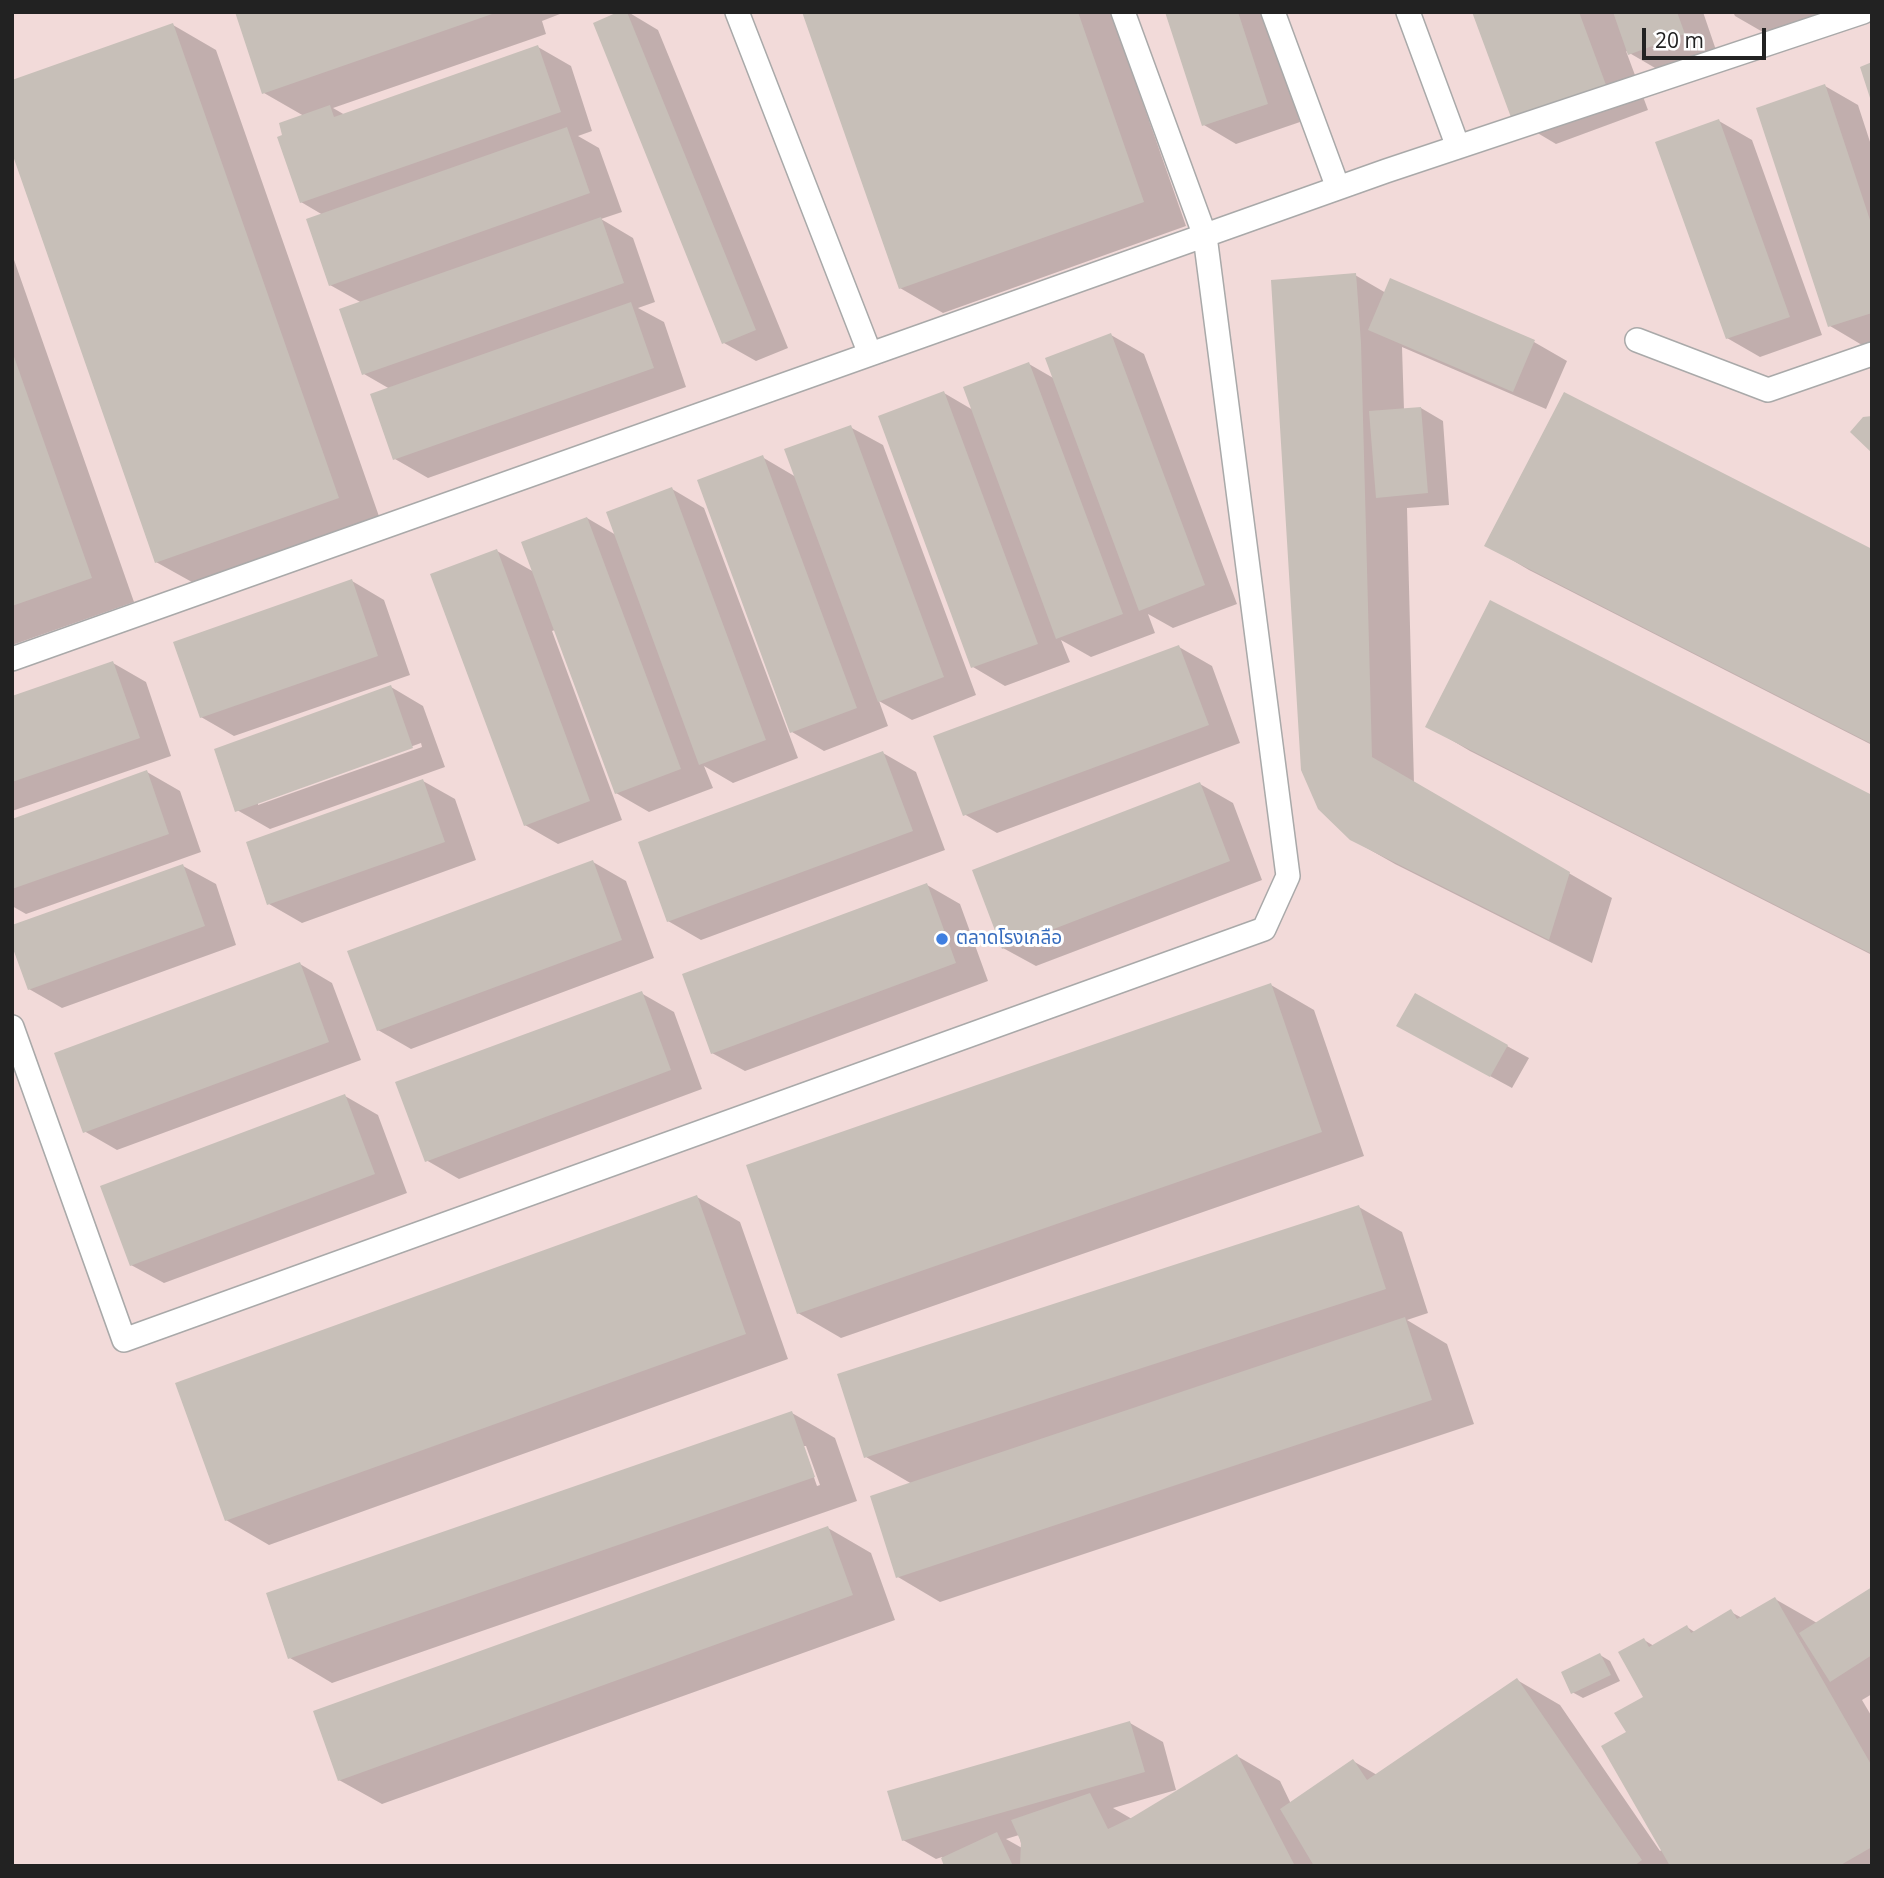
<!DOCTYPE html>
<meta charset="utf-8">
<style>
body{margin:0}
#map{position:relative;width:1884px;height:1878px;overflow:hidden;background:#f2efe9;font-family:"Open Sans",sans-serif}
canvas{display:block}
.frame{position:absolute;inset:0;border:14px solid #222;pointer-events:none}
.scale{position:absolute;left:1642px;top:28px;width:124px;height:32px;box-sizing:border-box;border:4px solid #222;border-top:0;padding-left:9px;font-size:21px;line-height:24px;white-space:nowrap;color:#222;-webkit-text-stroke:5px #fff;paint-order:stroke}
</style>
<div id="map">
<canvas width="1884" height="1878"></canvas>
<div class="frame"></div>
<div class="scale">20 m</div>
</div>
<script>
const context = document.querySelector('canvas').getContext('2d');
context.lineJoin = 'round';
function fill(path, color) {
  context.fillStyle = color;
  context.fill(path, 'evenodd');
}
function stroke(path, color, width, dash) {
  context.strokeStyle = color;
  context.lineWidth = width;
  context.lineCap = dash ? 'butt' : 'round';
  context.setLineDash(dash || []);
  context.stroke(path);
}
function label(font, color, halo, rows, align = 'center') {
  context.font = font + ' "Open Sans","Noto Sans Thai",sans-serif';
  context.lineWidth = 6;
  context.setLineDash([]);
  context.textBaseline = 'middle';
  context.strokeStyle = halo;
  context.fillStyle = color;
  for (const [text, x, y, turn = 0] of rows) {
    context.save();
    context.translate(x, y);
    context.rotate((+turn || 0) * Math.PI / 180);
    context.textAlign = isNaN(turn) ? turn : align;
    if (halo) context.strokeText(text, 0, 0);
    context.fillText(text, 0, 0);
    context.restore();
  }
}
const commercial = new Path2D(`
 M12,12H1872V1866H12Z`);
const shadow = new Path2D(`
 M236,12H559L560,14L542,21L546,34L333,108L345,115L538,47L571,66L592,131L578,136L599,148L622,212L601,219L633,238L655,302L638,308L664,322L686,387L428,478L395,459L390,389L364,374L362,303L330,285L323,215L301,202L304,116L264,93Z
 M622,12H628L658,30L788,348L756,361L724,343Z
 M804,12H1111L1186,226L943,313L900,288Z
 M1169,12H1264L1300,122L1236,144L1204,125Z
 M1474,12H1703L1717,53L1662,72L1626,51L1648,110L1556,144L1514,119Z
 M1733,12H1821L1822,15L1768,35L1735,16Z
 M173,25L216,50L381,522L199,586L156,562Z
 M1825,86L1858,105L1872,148V342L1862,345L1830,326Z
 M1719,121L1752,140L1822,335L1760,357L1727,338Z
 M12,254L134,602L12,645Z
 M1355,275L1386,293L1391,281L1534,342L1567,361L1546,409L1402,347L1404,410L1421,408L1443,421L1449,505L1407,508L1414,784L1612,898L1592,963L1395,864L1351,839Z
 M1111,335L1144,354L1237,604L1173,628L1148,614L1155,633L1091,657L1061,640L1070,662L1005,686L973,667L944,393L973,410L1029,364L1055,379Z
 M850,427L883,445L976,695L912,720L879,701L888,726L824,751L792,732L762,457L796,477Z
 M672,489L704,508L798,758L733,783L704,766L713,788L649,812L616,793L555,630L552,631L622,820L558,844L525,825L497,551L534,572L587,518L616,535Z
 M1487,545L1872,551V745L1529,570Z
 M352,581L384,600L410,675L234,736L201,717Z
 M1179,647L1212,666L1240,743L997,833L964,814Z
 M113,663L146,682L171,756L12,811V698Z
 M391,687L423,706L445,767L270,829L237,810ZM421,743L422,747L258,805V802Z
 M1428,726L1872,796V955L1470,751Z
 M883,753L916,772L945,850L701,940L668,921Z
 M147,772L180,791L201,852L26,914L12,906V820Z
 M423,781L455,799L476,860L302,923L269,904Z
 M1200,784L1233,803L1262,880L1036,966L1003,948Z
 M593,862L626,881L654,958L411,1049L378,1030Z
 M183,866L216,884L236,945L62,1008L29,989Z
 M927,885L960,904L988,981L745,1071L712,1053Z
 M300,964L332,983L361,1060L117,1150L84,1131Z
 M1271,985L1314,1010L1364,1156L841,1338L798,1313Z
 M641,993L674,1012L702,1089L459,1179L426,1160Z
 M1420,1038L1507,1046L1529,1058L1512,1088Z
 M345,1096L378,1115L407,1193L164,1283L131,1265Z
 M697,1197L740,1222L788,1359L269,1545L226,1520Z
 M1359,1207L1402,1232L1428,1313L1407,1320L1447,1344L1474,1424L940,1602L898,1577L912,1484L866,1457Z
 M792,1413L835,1438L857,1501L332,1683L290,1658ZM803,1446H806L820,1485L817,1486Z
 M828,1528L871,1553L895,1620L382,1804L339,1780Z
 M1872,1589V1694L1862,1700L1872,1717V1866H946L942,1857L936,1859L903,1840L1130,1723L1163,1742L1176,1790L1113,1808L1132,1819L1237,1756L1280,1781L1291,1804L1353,1761L1377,1775L1517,1680L1560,1705L1660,1851L1663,1849L1628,1733L1646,1698L1644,1640L1654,1646L1687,1627L1696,1633L1731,1612L1742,1618L1775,1599L1817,1623ZM1019,1835L1022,1848L1006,1839Z
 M1600,1655L1610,1661L1620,1681L1583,1698L1572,1692Z`);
const building = new Path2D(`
 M235,12H495V13L262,94Z
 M618,12H627L756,330L722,344L593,23Z
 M802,12H1078L1144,202L899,289Z
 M1165,12H1238L1268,104L1202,126Z
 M1472,12H1579L1606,85L1512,120Z
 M1613,12H1677L1685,34L1628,55Z
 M173,23L339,498L155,563L12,153V80Z
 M538,45L561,112L300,203L277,137L282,135L279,123L330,105L334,117Z
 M1872,62V101H1871L1860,67Z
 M1825,84L1872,226V313L1828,327L1756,108Z
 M1719,119L1790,317L1726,339L1655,142Z
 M567,127L590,193L329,286L306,219Z
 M601,217L624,283L362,375L339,309Z
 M1356,273L1361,343L1372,757L1570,872L1549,940L1350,840L1318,809L1301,770L1271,280Z
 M1390,278L1535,340L1513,392L1368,330Z
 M631,302L654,368L393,460L370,394Z
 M1111,333L1205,585L1139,611L1045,358Z
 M12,351L92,578L12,606Z
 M1029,362L1123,614L1056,639L963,387Z
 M944,391L1038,644L971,668L878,416Z
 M1564,392L1872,549V744L1484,546Z
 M1421,407L1428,493L1376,498L1369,411Z
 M1872,416V453L1850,432L1863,417Z
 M851,425L944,677L878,702L784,449Z
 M763,455L857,708L790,733L697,480Z
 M672,487L766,740L699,765L606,512Z
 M587,517L681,769L615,794L521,542Z
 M497,549L590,801L524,826L430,574Z
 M352,579L378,656L200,718L173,642Z
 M1490,600L1872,795V954L1425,727Z
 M1179,645L1209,725L963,816L933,736Z
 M113,661L140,738L12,782V696Z
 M391,685L413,748L235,812L214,749Z
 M883,751L913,831L667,922L638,842Z
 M147,770L169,834L12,889V819Z
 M423,779L445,842L267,905L246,842Z
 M1200,782L1230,861L1002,949L972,870Z
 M593,860L622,940L377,1031L347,951Z
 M183,864L205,926L28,990L12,946V925Z
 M927,883L956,963L711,1054L682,974Z
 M300,962L329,1042L83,1133L54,1053Z
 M1271,983L1322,1132L797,1314L746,1165Z
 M642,991L671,1070L425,1162L395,1082Z
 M1415,993L1508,1045L1490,1077L1396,1026Z
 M345,1094L375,1174L130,1266L100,1186Z
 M697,1195L746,1334L225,1521L175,1383Z
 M1359,1205L1386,1289L864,1458L837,1374Z
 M1405,1317L1432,1400L896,1578L870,1496Z
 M792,1411L815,1477L288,1659L266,1593Z
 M828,1526L853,1595L338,1781L313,1711Z
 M1872,1587V1655L1830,1682L1799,1633Z
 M1775,1597L1872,1766V1847L1839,1866H1670L1601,1746L1626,1732L1614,1713L1643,1697L1618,1652L1644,1638L1649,1647L1687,1625L1691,1633L1731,1609L1737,1619Z
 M1600,1653L1611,1675L1571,1694L1561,1672Z
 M1517,1678L1642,1860L1634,1866H1314L1280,1809L1353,1759L1367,1780Z
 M1130,1721L1145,1772L902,1841L887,1791Z
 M1237,1754L1295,1866H1020L1021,1842L1011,1820L1090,1793L1108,1829L1131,1818Z
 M997,1832L1013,1866H944L941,1858Z`);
const service = new Path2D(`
 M737,12L870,354
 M1273,12L1338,188
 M1408,12L1458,147
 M1637,340L1768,390L1872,354
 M12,659L1386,171L1863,12
 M12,1027L124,1340L1264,929L1288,876L1205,236L1123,12`);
const markers = [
 [942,939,7,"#3f7fe0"]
];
const shopNames = [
 ["ตลาดโรงเกลือ",956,939]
];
fill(commercial, '#f2dad9');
fill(shadow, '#0003');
fill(building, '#c7bfb8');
stroke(service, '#a9a9a9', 26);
stroke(service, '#fff', 23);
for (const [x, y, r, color] of markers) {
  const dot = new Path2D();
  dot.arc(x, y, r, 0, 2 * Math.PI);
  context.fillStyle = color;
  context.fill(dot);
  stroke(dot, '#fff', 2.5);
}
label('19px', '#366cbe', '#fff', shopNames, 'left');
</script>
